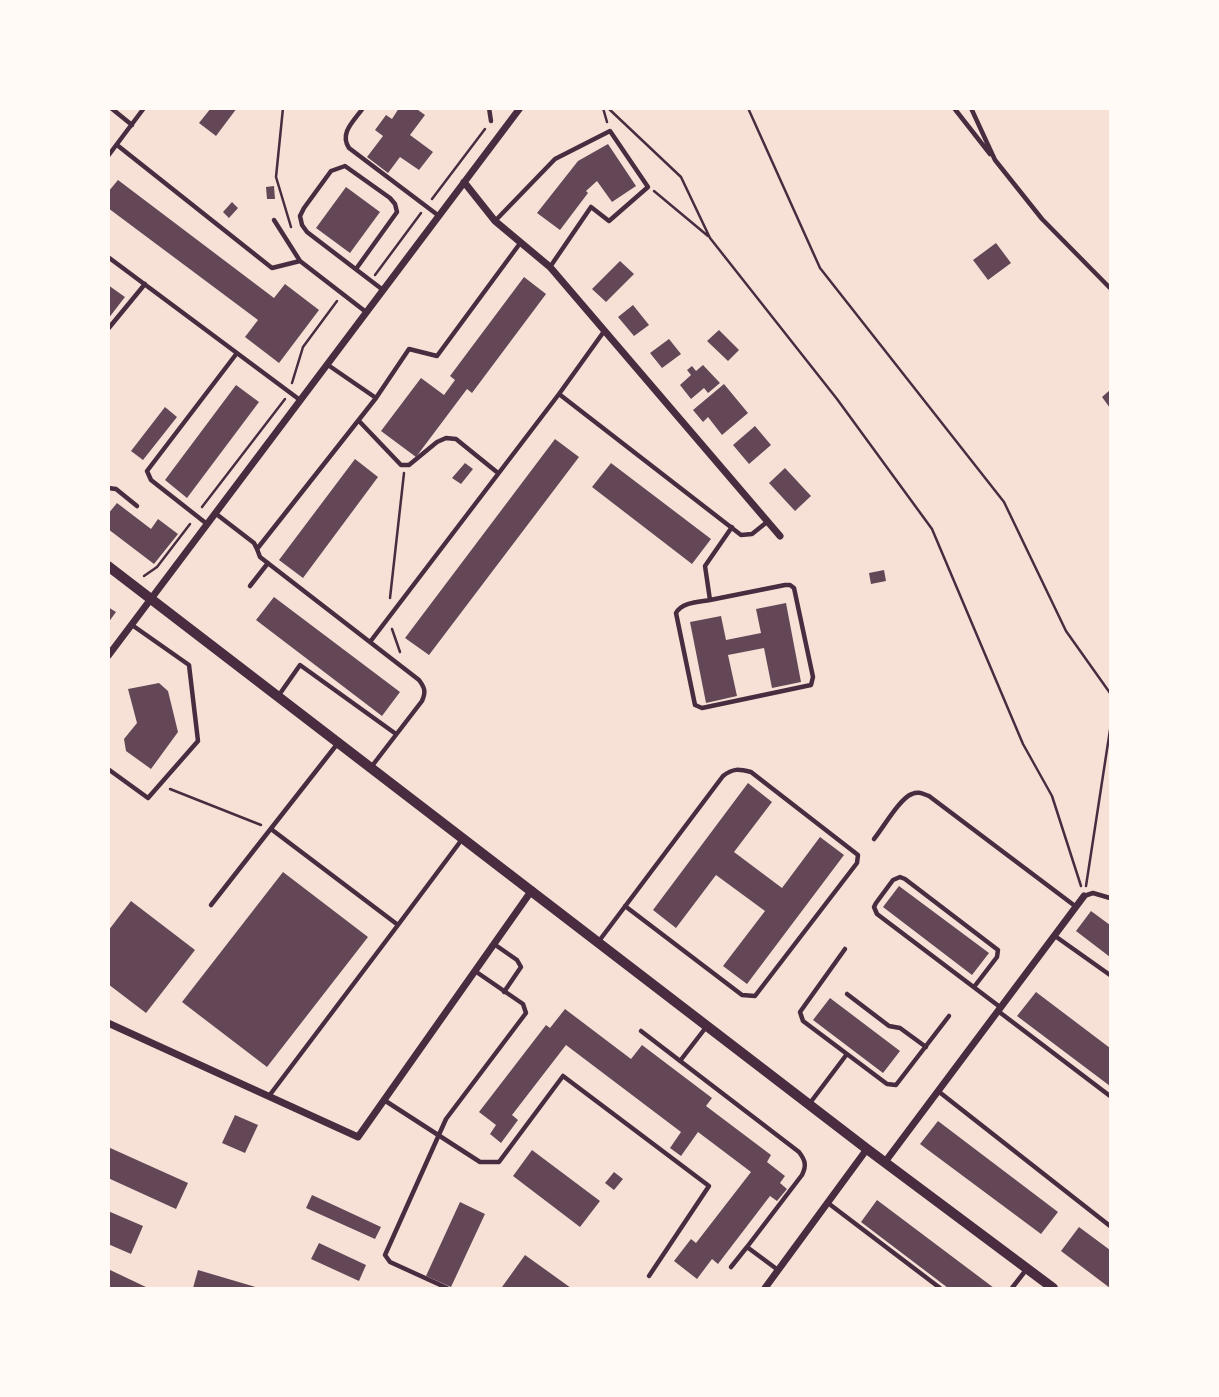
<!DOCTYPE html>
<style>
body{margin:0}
#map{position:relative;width:1219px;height:1397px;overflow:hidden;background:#f7e1d7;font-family:Roboto,sans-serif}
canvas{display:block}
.frame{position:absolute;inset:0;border:110px solid #fffaf5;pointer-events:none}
</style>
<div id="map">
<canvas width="1219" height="1397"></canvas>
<div class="frame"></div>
</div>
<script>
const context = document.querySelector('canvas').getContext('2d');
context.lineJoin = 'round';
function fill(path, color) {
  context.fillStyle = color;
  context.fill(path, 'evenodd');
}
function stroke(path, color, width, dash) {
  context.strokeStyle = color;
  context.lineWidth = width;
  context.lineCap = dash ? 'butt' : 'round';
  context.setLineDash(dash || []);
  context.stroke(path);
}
const building = new Path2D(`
 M211,108H237L216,136L199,123Z
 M399,108H420L418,110L425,115L410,135L433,152L419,170L400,157L388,173L367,157L383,136L375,130L386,115L392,119Z
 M608,144L636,186L612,202L597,181L586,191L588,193L560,230L537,213L578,161Z
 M118,180L274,298L285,284L319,310L279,363L245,337L258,320L108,208V192Z
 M274,186L275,199H267L266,187Z
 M346,187L380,212L350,253L316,228Z
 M232,202L238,208L229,218L223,212Z
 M996,243L1011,263L988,280L973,260Z
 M620,261L634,274L606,302L592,289Z
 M524,277L546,294L472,393L467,389L416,457L381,431L421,378L444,395L455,380L450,376Z
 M108,285L125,297L108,319Z
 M633,305L649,325L634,336L618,317Z
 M719,330L739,350L728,361L707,341Z
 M669,339L681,354L662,368L650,353Z
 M703,365L720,383L708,393L704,388L691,399L680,385L691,375L687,370L692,366L696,371Z
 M724,384L748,413L722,435L708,417L703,422L693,410Z
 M236,385L259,402L187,498L165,480Z
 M1110,390V408L1102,397Z
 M165,407L177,417L143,460L131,451Z
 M755,426L771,445L749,464L733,445Z
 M555,439L579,457L429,655L405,638Z
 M355,459L378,477L303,578L279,560Z
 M465,463L473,469L461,484L452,478Z
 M611,463L711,539L692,564L592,487Z
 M785,468L811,496L795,511L769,483Z
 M117,503L151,529L158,519L178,534L154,564L108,529V514Z
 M884,570L886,581L871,584L869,573Z
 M274,597L400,692L382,716L256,620Z
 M786,603L801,682L772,688L764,648L728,655L737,696L706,703L690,622L721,616L726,640L761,633L756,609Z
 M108,607L116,612L108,623Z
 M159,683L168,691L178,732L151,769L126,751L124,739L137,723L128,689Z
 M748,783L772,802L734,852L782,888L820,837L844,855L747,984L723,966L765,911L716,875L676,928L653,910Z
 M283,872L368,937L267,1067L182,1002Z
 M899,886L989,953L972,975L883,907Z
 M131,901L195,950L146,1013L108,984V931Z
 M1091,911L1110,925V957L1076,931Z
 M1036,992L1110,1048V1086L1017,1016Z
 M830,998L900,1051L883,1073L813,1020Z
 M565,1009L631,1059L642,1045L712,1098L706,1106L771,1155L767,1162L785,1176L780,1183L787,1189L777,1201L770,1196L718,1264L712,1259L697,1279L674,1261L691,1239L696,1243L751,1172L698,1132L681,1156L670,1148L681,1132L566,1045L512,1115L518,1120L501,1143L490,1134L496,1125L479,1112L546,1025L550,1028Z
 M235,1115L258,1125L245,1153L222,1143Z
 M938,1121L1058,1212L1041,1234L920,1144Z
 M108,1147L188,1183L176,1209L108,1178Z
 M532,1150L600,1201L580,1227L513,1176Z
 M614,1172L623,1179L614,1190L605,1183Z
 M312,1195L381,1227L375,1239L306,1208Z
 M877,1200L994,1288H948L861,1222Z
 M460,1202L485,1214L451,1287L426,1276Z
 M108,1211L143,1226L131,1254L108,1244Z
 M1079,1227L1110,1250V1288L1061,1251Z
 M319,1243L366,1265L359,1281L311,1259Z
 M525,1255L571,1288L502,1287Z
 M108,1269L148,1288H108Z
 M198,1270L259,1288H193Z`);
const path = new Path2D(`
 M283,108L276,177L291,227
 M603,108L607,122
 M608,108L681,177L710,238L837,399L932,529L1023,744L1052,796L1081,886
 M748,108L820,268L1004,502L1066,631L1110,693
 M654,191L708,236
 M432,199L485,129
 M375,275L421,213
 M292,383L303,347L337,301
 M202,507L285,399
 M144,576L157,567L190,524
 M390,598L404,473
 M392,629L400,652
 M170,789L261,825
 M1086,886L1110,730`);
const service = new Path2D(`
 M111,108L132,125
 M363,108C354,121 339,133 349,148L439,216
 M489,108L491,121
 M954,108L990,154
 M971,108L995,160L1042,219L1110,288
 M117,145L272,268L300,261
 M108,156L144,108
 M274,220L300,261L366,312
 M495,221L555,159L610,131L648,187L609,221L591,207L550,267
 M108,257L300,400
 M356,269L397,212L395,204L390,198L345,166L331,171L304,208L300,216L302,225L307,232L383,290
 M108,329L145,284
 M328,365L376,398
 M559,394L605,330
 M359,421L401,465H409L437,442L446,438L456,439L498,473
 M108,488L116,489L137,506
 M215,513L254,543L257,549L376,398L409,349L437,356L521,242
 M207,524L151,480L147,471L237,353
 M257,549L260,557L419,680C425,688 426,692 422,701L372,766
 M250,586L268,563
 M710,600L785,585H790L794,588L813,677L811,685L702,708L695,705L676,613C682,602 699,602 710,600L705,566L732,527
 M370,642L559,394L741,535L752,534L767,522
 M279,695L300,665L396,734
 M108,769L148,798L198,741L189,665L132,625
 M271,829L398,925L463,838
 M874,839C883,828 900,798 912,794C919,791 923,794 929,796L1075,906
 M1084,896L1093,893L1110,898
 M211,905L338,743
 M1055,936L1110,975
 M599,941C640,886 682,831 723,776C733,768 739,769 751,772L858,855L857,863L755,996L742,995L625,906
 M494,944L517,960L521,967L504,992
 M845,949L800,1012L803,1021L847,1054
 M974,987L997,957L998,950L905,879L900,877L893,880L876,903L874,907L877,914L1000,1007
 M847,994L889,1026L900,1028L926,1047
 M998,1011L1110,1096
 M641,1031L799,1152C805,1160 807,1165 802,1175L747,1247L778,1270
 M680,1061L707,1026
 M938,1091L1110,1226
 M269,1096L398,925
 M384,1100L480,1162H499L563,1076L709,1186L649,1276
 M810,1103L847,1054L887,1084L896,1085L949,1016
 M828,1203L940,1288
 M731,1267L747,1247
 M447,1288L390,1262L385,1255L446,1119L526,1013L523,1004L475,971
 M1012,1288L1026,1270`);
const minor = new Path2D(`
 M464,182L495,221L550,267L780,536
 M108,656L520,108
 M108,1023L358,1137L532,890
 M885,1162L1084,896
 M765,1288L867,1149`);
const tertiary = new Path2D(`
 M108,566L867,1149L1053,1288`);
fill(building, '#644757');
stroke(path, '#4a2c40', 2.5);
stroke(service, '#4a2c40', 4.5);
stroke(minor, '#4a2c40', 7);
stroke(tertiary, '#4a2c40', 10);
</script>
